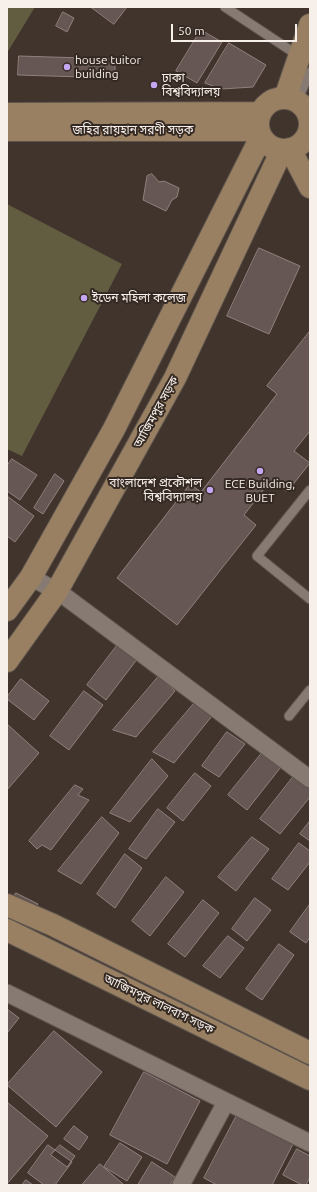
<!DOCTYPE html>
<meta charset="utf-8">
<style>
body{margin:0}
#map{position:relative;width:317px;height:1192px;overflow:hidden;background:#40342d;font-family:Ubuntu,sans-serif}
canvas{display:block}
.frame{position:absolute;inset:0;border:8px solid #f7efea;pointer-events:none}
.scale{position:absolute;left:171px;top:24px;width:126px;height:18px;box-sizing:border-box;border:2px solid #f7efea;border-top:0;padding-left:5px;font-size:12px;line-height:14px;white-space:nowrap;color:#f7efea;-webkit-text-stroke:3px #352a23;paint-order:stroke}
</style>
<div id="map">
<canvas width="317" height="1192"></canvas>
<div class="frame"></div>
<div class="scale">50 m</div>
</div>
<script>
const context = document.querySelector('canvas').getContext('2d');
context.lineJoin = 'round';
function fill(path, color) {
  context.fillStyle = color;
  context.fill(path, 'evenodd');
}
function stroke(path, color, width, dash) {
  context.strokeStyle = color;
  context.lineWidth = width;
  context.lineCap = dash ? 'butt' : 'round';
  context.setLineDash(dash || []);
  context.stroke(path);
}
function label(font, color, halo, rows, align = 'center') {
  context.font = font + ' Ubuntu,"Noto Sans Bengali",sans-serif';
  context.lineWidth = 4;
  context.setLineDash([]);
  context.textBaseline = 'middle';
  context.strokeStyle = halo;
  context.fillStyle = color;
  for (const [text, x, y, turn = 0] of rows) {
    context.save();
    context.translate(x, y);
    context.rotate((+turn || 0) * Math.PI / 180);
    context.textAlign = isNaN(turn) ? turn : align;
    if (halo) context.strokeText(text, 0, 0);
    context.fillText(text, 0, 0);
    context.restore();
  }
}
const green = new Path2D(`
 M7,7H35L7,53Z
 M7,204L122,264L22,456L7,449Z`);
const building = new Path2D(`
 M91,7H127L114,24Z
 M63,12L74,18L67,32L56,26Z
 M201,30L222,42L197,83L176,71Z
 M229,43L266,65L253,87L221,89L205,83Z
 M19,56L115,59V78L18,75Z
 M152,174L159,182L164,181L179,188L177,197L172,200L166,211L143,200L147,176Z
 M259,248L300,266L269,334L227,316Z
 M310,331V431L294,451L310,463L287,492L271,480L244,515L256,525L177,625L117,578L190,484L201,492L277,394L267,386Z
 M12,459L37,475L20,500L7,491V466Z
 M55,474L64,481L43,514L34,508Z
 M7,496L34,516L15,542L7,536Z
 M119,643L138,658L106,700L87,685Z
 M159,676L175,691L136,737L113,730Z
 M21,679L49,701L34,720L7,699V697Z
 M84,691L103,705L69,750L50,736Z
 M197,700L212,716L174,763L153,752Z
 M7,724L39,753L7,790Z
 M227,732L245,744L219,777L202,766Z
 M262,753L281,767L247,810L228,795Z
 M152,759L168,776L130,822L110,813Z
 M195,773L211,786L183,821L167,808Z
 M294,776L310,787V797L280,834L260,819Z
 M75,785L83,789L78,795L89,800L51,850L42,845L37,849L29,841Z
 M158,809L175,822L146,859L129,849Z
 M102,817L119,833L81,884L58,871Z
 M310,821V841L300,834Z
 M252,837L269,849L236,891L218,877Z
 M299,843L310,851V862L288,890L272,879Z
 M125,854L142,868L115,908L97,894Z
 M166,877L184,892L150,936L132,921Z
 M16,893L38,904L32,914L9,904Z
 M255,898L271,910L247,941L232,929Z
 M203,900L219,913L185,957L168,944Z
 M310,904V937L306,943L290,932Z
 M228,936L244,948L220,978L203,966Z
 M279,944L294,955L262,1000L246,989Z
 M7,1009L19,1018L7,1033Z
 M54,1031L102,1072L56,1127L7,1085Z
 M144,1072L200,1101L167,1164L110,1135Z
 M7,1102L48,1136L7,1184Z
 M237,1115L293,1144L272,1185H217L204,1178Z
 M74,1126L88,1137L79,1150L64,1139Z
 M120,1143L142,1157L127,1181L104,1167Z
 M48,1145L72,1162L55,1185H44L28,1173Z
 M60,1145L75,1156L67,1167L51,1155Z
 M297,1149L310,1156V1177L306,1185H302L283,1175Z
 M152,1162L175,1177L170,1185H138Z
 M100,1164L122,1183L124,1185H82Z
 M26,1180L33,1185H22Z`);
const service = new Path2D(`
 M225,7L299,56
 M297,101L310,72
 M310,490L257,556L310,599
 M289,716L310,690`);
const minor = new Path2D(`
 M31,577L63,595L310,779
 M7,993L310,1143
 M181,1185L226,1102`);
const secondary = new Path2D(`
 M285,98L310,25
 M258 124a26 26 0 1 1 52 0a26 26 0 1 1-52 0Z
 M7,114L260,113
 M7,130H258
 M290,149L310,187
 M7,610L31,577L114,429L261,137
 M7,661L57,591L175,378L282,150
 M7,905L53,925L310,1053
 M7,930L310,1079`);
const markers = [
 [67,67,4,"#c5a6f0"],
 [154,85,4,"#c5a6f0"],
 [84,298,4,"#c5a6f0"],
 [260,471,4,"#c5a6f0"],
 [210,490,4,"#c5a6f0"]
];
const poiNames = [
 ["house tuitor",75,60],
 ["building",75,74],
 ["ঢাকা",162,78],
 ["বিশ্ববিদ্যালয়",162,92],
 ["ইডেন মহিলা কলেজ",92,298],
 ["বাংলাদেশ প্রকৌশল",202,483,"right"],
 ["বিশ্ববিদ্যালয়",202,497,"right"],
 ["ECE Building,",260,484,"center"],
 ["BUET",260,498,"center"]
];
const streetNames = [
 ["জহির রায়হান সরণী সড়ক",133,130],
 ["আজিমপুর সড়ক",156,412,-61],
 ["আজিমপুর লালবাগ সড়ক",159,1004,26]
];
fill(green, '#625c41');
fill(building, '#665754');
stroke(building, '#91807d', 1);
stroke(service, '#5c534c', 11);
stroke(minor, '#5c534c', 19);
stroke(secondary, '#5c534c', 24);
stroke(service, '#877a72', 9);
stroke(minor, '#877a72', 17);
stroke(secondary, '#998062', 22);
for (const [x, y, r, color] of markers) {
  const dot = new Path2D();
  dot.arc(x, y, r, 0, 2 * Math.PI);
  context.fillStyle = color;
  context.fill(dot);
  stroke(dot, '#352a23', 1.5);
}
label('12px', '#f7efea', '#352a23', poiNames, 'left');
label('12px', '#f7efea', '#352a23', streetNames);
</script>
